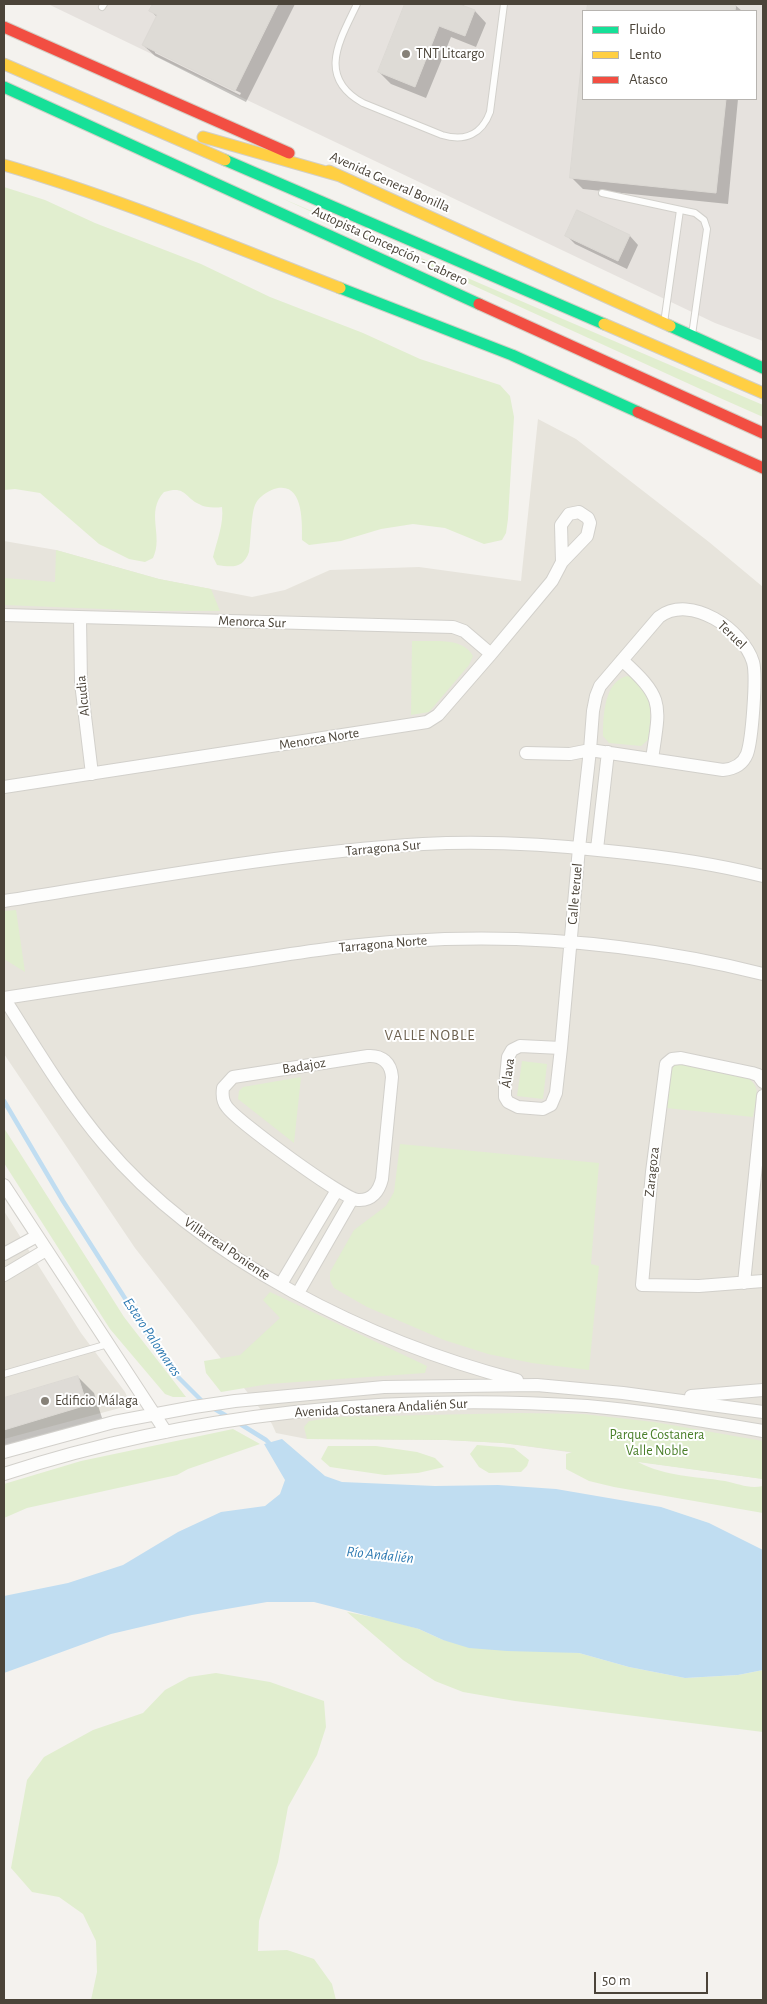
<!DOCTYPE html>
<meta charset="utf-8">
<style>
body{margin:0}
#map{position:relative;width:767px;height:2004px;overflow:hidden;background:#f4f2ee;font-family:"Alegreya Sans",sans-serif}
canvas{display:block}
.frame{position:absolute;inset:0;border:5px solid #4b4439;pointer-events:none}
.legend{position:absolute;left:582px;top:10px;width:175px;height:90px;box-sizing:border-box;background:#fff;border:1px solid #b7b4b0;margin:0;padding:6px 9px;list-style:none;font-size:15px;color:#4b4439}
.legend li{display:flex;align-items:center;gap:10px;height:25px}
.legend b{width:25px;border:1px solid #b7b4b0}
.scale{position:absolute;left:594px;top:1972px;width:114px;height:22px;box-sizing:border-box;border:2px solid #4b4439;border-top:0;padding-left:6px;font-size:15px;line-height:18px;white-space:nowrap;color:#4b4439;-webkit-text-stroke:4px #fff;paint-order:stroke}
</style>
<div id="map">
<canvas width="767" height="2004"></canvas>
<div class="frame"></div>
<ul class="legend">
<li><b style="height:6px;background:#16e098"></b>Fluido</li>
<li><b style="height:6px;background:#ffcf43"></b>Lento</li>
<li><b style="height:6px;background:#f24e42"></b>Atasco</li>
</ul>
<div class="scale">50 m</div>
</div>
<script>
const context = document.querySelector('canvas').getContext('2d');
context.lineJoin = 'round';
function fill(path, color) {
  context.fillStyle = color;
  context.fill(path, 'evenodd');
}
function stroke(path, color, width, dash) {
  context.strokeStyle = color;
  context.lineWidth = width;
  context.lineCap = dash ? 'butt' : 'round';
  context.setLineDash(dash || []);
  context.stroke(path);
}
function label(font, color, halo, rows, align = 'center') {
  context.font = font + ' "Alegreya Sans",sans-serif';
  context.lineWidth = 4;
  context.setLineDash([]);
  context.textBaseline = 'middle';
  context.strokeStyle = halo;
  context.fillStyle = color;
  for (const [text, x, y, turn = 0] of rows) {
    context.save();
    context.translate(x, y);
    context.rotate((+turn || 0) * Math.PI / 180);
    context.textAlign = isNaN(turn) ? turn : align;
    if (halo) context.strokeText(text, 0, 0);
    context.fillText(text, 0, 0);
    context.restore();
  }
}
const residential = new Path2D(`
 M538,419L576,439L709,542L763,587V1479L503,1443L446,1440L307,1439L276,1433L272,1424L135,1248L4,1054V541L56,550L159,579L252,597L285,590L330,570L419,567L521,581Z
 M4,1211L81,1333L125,1392L131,1405L4,1439Z`);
const industrial = new Path2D(`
 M48,4H763V341L715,323L247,100ZM583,11H756V99H583Z`);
const green = new Path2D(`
 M4,187L45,200L95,223L201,264L270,297L363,333L420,359L500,385L510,396L514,417L508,519L506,533L502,540L484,544L445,528L413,524L381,529L341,541L309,545L302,540C302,523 304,480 274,489C268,491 259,497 256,503C251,511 251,541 249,552C243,569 232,567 217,565L213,557C217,540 224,524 222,507C215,508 205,508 199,504C184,497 186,485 164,492C145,512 164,536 153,558L145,562L129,559L99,544L40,493L15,489L4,490Z
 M279,197L763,405V417L720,398Z
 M56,550L159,579L211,589L220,611H152L4,605V578L55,582Z
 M412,641C431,642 463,636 473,656L469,665L429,712L411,715Z
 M628,676C654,688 652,716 648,740L641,746L609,743L603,736C603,717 604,680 628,676Z
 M16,910L25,972L4,959V911Z
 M522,1061L547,1064L543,1099L517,1096Z
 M675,1063L745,1077C763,1085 756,1100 753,1117L666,1108L671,1067Z
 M301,1077L294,1143L238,1099L239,1091L243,1087Z
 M4,1128L124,1317L186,1397H173L165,1394L110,1329L4,1163Z
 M400,1144L599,1163L591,1264L599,1266L589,1370L532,1363L488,1354L444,1340L367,1307L334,1288L330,1280V1272L354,1230L386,1206L394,1192Z
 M270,1292L427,1366L425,1373L269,1384L221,1392L206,1373L204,1361L240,1355L280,1318L263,1300Z
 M519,1413L583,1414L654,1422L763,1441V1479L638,1462C667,1477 693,1476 725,1481C740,1484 748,1489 763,1486V1513L614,1487L589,1481L566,1469V1454L572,1452L503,1443L446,1440L307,1439L304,1427L309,1421L337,1417Z
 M233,1429L260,1444L188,1469L177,1475L27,1508L4,1518V1484L81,1461Z
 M477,1445L514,1448L529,1460L527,1466L521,1472L489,1473L479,1467L470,1454Z
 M328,1446H376L417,1452L435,1458L444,1467L418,1473L385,1475L330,1467L321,1459Z
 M347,1612L388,1620L419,1629L443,1640L579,1653L629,1667L685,1678L738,1675L763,1670V1732L515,1701L463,1692L435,1681L403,1660Z
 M216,1673L270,1682L324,1701L326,1727L317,1755L288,1807L278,1862L259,1921L258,1951L287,1950L314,1959L332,1984L336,2000H91L97,1972L96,1941L83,1914L59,1897L32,1892L11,1868L27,1780L44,1757L93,1730L143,1713L165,1690L189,1677Z`);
const water = new Path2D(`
 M282,1439L325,1476L342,1482L435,1486L498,1485L556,1489L661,1507L709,1523L763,1550V1670L738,1675L685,1678L629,1667L579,1653L507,1651L469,1648L443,1640L419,1629L314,1602H267L192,1615L111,1634L4,1673V1596L68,1583L123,1565L178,1532L221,1512L265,1506L280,1494L285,1480L264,1444Z`);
const shadow = new Path2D(`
 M153,4H295L246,102L155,56L143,45L157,17L151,11ZM155,50L241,93L240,95L155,53Z
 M407,4H465L463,7L475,11L486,23L476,47L451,37L426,98L391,84L379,72Z
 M589,4H726L735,5L742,11H588Z
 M583,60V99H738L728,204L583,189L571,177Z
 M578,212L630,236L638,245L627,269L575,244L567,236Z
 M78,1377L94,1393L103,1421L4,1451V1399Z`);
const stream = new Path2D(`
 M4,1101L63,1201L170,1369L204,1403
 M213,1408L230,1418
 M237,1422L266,1440L272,1446`);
const building = new Path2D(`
 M153,4H278L235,91L142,45L157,15L149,11Z
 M405,4H459L475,10L465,36L439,26L415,87L378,72Z
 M588,4H736L735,11H587Z
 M583,48V99H726L716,193L570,178Z
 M577,210L630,235L618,261L565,236Z
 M78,1376L87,1405L4,1430V1398Z`);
const lane = new Path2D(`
 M357,4C340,40 316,77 363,103L442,135C465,142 482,134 490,112L504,4
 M102,7L104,4
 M602,193L695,213L704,220L707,229L692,335
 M664,323L680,210
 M4,1374L108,1344`);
const street = new Path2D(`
 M4,615L453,627L464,631L491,654
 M80,618L81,683L92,774
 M622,660C665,699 660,704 652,759
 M526,753L570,754L590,750L723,770C734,769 743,764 747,754C752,740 757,676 753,662C743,630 691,593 659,617L600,686L596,696L593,711L590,750L579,848L561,1048L556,1093L551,1105L543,1109L518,1107L508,1102L505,1097V1087L508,1057L512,1050L520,1046L561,1048
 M4,787L427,722L438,715L491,654L552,581L562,562L587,536L590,523L588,518L579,512L569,514L561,525L562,562
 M597,849L608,752
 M4,901C143,879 283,853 423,844C485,841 546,844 608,851C660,856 712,863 763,876
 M4,998C80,986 156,974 232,963C291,954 349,944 408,941C528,933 647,945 763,974
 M4,998C36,1048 66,1099 104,1144C201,1260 373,1343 517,1380
 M368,1056C382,1055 391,1063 392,1077L382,1179C379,1191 372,1201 358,1200C343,1199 237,1121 227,1107C222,1101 222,1095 223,1088L233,1077Z
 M763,1082L758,1075L752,1073L681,1058L672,1059L666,1064L652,1172L642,1285L699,1286L763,1281
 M4,1185L166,1432
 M4,1254L37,1236
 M4,1275L46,1250
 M744,1283L763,1096
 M281,1284L337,1190
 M298,1293L352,1199
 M691,1396L763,1390
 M4,1452L114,1422L194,1407L235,1401L384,1387L537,1385L623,1393L763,1412
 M4,1474C190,1413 392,1393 587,1406C646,1411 705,1421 763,1431`);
const fast = new Path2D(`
 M4,87L479,304
 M225,160L604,324
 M340,288L512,355L638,412
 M670,326L763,368`);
const slow = new Path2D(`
 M4,64L225,160
 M203,137L340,176
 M4,165C118,198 229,245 340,288
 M329,171L670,326
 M604,324L763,393`);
const jam = new Path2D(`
 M4,27L289,153
 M479,304L763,433
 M638,412L763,468`);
const markers = [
 [406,54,5,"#868178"],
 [45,1401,5,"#868178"]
];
const poiNames = [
 ["TNT Litcargo",416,54],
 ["Edificio Málaga",55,1401]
];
const streetNames = [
 ["Avenida General Bonilla",390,182,24],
 ["Autopista Concepción - Cabrero",390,246,25],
 ["Menorca Sur",252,622,2],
 ["Teruel",732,635,44],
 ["Alcudia",83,696,-96],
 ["Menorca Norte",319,739,-9],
 ["Tarragona Sur",383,848,-5],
 ["Calle teruel",575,894,-85],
 ["Tarragona Norte",383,944,-5],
 ["Badajoz",304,1066,-9],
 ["Álava",508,1073,-82],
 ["Zaragoza",652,1172,-84],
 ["Villarreal Poniente",227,1249,34],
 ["Avenida Costanera Andalién Sur",381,1408,-3]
];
const parkNames = [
 ["Parque Costanera",657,1435],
 ["Valle Noble",657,1451]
];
const neighbourhoodNames = [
 ["VALLE NOBLE",430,1035]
];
const waterNames = [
 ["Estero Palomares",152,1337,56],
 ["Río Andalién",380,1555,6]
];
fill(residential, '#e7e4dc');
fill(industrial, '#e6e2de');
fill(green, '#e1eecf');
fill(water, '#c0ddf1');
fill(shadow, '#0003');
stroke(stream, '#c0ddf1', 4.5);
fill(building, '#dedbd6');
stroke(building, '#dcd9d4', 1);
stroke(lane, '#d2d0cb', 8);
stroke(street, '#d2d0cb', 14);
stroke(fast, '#d3cfc5', 13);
stroke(slow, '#d3cfc5', 13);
stroke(jam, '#d3cfc5', 13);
stroke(lane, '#fdfdfc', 6);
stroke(street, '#fdfdfc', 12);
stroke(fast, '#16e098', 11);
stroke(slow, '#ffcf43', 11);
stroke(jam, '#f24e42', 11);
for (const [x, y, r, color] of markers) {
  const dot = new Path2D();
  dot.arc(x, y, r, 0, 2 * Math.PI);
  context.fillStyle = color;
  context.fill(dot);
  stroke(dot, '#fff', 2);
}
label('14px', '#4b4439', '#fff', poiNames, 'left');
label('14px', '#4b4439', '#fff', streetNames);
label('14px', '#4a7f2a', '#fff', parkNames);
context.letterSpacing = '1px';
label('15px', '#6e6250', '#fff', neighbourhoodNames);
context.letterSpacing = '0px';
label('italic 15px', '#2e7ab2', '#fff', waterNames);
</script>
